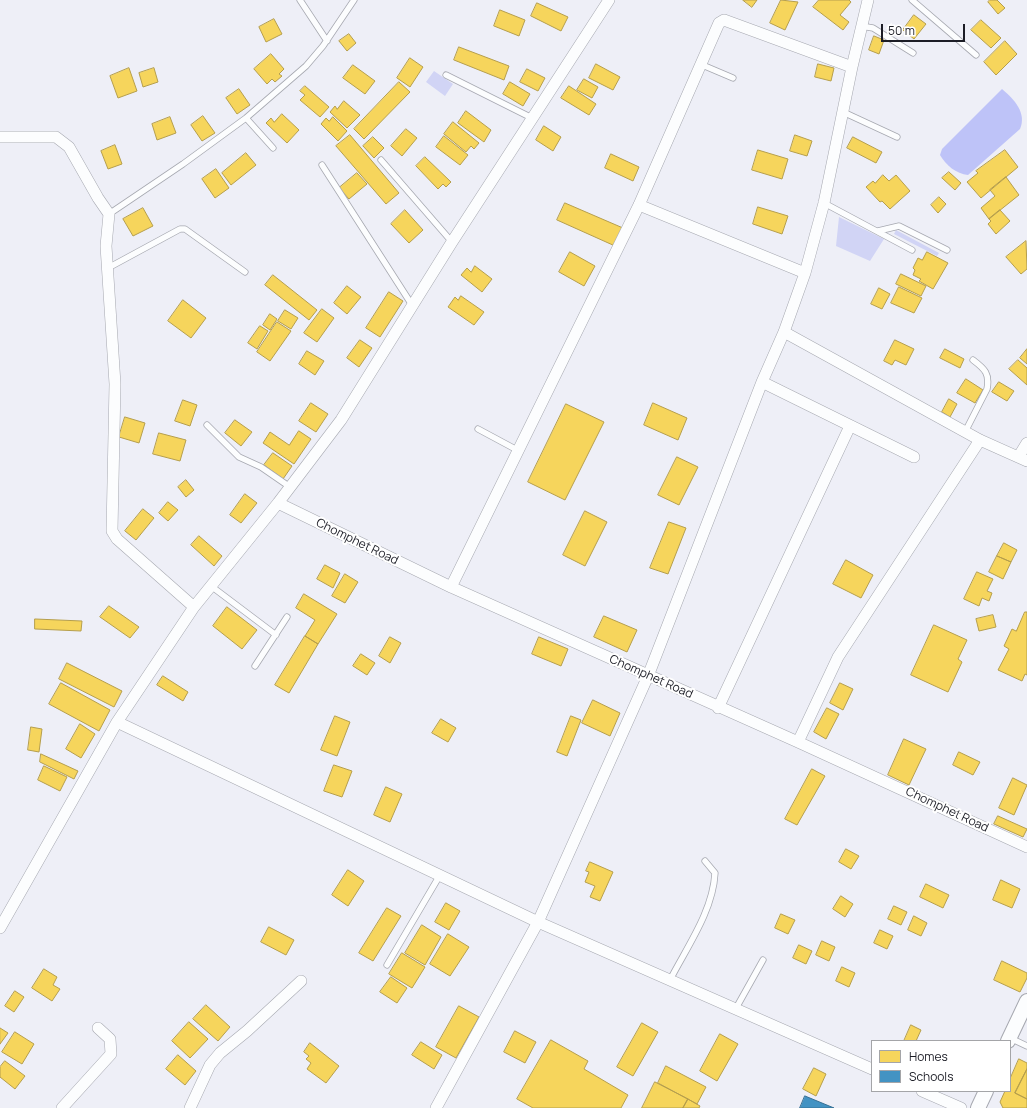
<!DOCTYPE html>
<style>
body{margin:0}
#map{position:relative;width:1027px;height:1108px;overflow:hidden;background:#eeeff7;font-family:Manrope,sans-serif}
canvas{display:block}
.legend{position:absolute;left:871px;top:1040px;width:140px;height:52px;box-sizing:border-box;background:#fff;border:1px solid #a4a5a8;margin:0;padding:5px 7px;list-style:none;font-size:12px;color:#1c1d26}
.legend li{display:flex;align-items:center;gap:8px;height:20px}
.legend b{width:20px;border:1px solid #a4a5a8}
.scale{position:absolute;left:881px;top:24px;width:84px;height:18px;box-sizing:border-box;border:2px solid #1c1d26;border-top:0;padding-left:5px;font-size:12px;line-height:14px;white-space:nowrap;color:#1c1d26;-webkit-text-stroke:3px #fff;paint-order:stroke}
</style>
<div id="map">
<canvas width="1027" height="1108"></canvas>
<ul class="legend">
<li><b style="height:11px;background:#f6d55c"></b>Homes</li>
<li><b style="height:11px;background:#4393c3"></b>Schools</li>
</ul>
<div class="scale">50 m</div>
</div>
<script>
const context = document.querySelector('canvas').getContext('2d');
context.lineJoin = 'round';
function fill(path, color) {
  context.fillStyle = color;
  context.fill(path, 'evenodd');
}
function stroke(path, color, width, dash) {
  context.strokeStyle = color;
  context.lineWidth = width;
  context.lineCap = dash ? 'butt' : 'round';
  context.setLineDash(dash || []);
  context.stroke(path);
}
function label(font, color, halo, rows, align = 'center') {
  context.font = font + ' Manrope,sans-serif';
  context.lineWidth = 4;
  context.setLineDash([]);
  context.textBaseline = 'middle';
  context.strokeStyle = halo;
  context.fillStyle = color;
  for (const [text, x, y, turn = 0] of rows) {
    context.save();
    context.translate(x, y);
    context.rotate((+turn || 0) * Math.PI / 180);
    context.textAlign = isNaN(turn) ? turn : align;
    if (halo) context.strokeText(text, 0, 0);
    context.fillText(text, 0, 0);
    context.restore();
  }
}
const green = new Path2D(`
 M434,71L453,84L445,96L426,82Z
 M839,217L884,239L870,261L836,246Z
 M896,230L939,253L937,256L894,234Z`);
const water = new Path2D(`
 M1002,89C1014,99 1027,113 1020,129L968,175C956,174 946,165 940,155L942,149Z`);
const homes = new Path2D(`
 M743,0H757L752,7Z
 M781,0L798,2L785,30L770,23Z
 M819,0H849L851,2L840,15L849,22L843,30L813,7Z
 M990,0H997L1005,8L998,14L988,2Z
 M537,3L568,17L561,31L531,16Z
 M500,10L525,20L519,36L494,26Z
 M914,15L926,24L914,39L903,30Z
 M274,19L282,34L266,42L259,27Z
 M981,20L1001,38L991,48L971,30Z
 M349,34L356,43L347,51L339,41Z
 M874,36L884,40L879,54L869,50Z
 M1005,41L1017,54L996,75L984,62Z
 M459,47L509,66L504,80L454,60Z
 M271,54L284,69L279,74L282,76L275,82L272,79L267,84L254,69Z
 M410,58L423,67L410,87L397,78Z
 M596,64L620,77L613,90L589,78Z
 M818,64L834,68L831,81L815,77Z
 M353,65L375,81L365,94L343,78Z
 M129,68L137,91L118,98L110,76Z
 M154,68L158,82L143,87L139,73Z
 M527,69L545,78L538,91L520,82Z
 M584,79L598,87L592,98L577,90Z
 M399,82L410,92L364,139L354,129Z
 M510,82L530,94L523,106L503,94Z
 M305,86L329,107L320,117L300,100L305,95L300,91Z
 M569,86L596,104L589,115L561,98Z
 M239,89L250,105L237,114L226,98Z
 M344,101L360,115L347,128L330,112L335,106L337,109Z
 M466,111L491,130L484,142L458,123Z
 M282,114L299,130L287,143L266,123L271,118L274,122Z
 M203,116L215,133L202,141L191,125Z
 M170,117L176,133L157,140L152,124Z
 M333,117L347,131L338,141L321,124L326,118L329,121Z
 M453,122L479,143L474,149L471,146L466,152L444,134Z
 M544,126L561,137L553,151L536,140Z
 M406,129L417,138L402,156L391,146Z
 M350,135L399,193L386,204L336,146Z
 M795,135L812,141L807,156L790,151Z
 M444,136L468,155L460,165L436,147Z
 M373,137L384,148L374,158L363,146Z
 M853,137L882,152L876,163L847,148Z
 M115,145L122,164L108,169L101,151Z
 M758,150L788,159L782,179L752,170Z
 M1005,150L1018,167L981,198L967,182L978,173L976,171Z
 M246,153L256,165L231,185L222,173Z
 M611,154L639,167L633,181L605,168Z
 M425,157L451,182L446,187L443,184L438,189L416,166Z
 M216,169L229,188L215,198L202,179Z
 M949,172L961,183L955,190L942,178Z
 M357,173L367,184L349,199L339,188Z
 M883,175L889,181L896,175L910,191L890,209L882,201L880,202L866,187L873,181L875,183Z
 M1006,177L1019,195L989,219L981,208L995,196L990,190Z
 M939,197L946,204L938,213L931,205Z
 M565,203L623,228L615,246L557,220Z
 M758,207L788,216L782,234L753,224Z
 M143,208L153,226L133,236L123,219Z
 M405,210L423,230L409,243L391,224Z
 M1000,210L1010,221L996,234L988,224L991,221L989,219Z
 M1026,241L1027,269L1021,274L1006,257Z
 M570,252L595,266L584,286L559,272Z
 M927,252L948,263L933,289L919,281L921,279L913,275L915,270L913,268L918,258L922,260Z
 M475,266L492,279L482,292L461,275L467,268L471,272Z
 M901,274L926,286L921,296L896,284Z
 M273,275L317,310L309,320L265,285Z
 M347,286L361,297L347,314L334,303Z
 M899,287L922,298L914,313L891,303Z
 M879,288L890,294L882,309L871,304Z
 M389,292L403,301L380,337L366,328Z
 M461,296L484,312L474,325L448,307L455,297L458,300Z
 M183,300L206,318L191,338L168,321Z
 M322,309L334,318L317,342L304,333Z
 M285,310L298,318L291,329L278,321Z
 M270,314L277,319L270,330L263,325Z
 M277,322L291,331L270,361L257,352Z
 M260,326L268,331L257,349L248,343Z
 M360,340L372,348L359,367L347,358Z
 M895,340L914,349L906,365L895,360L892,365L884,361Z
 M945,349L964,359L960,368L940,358Z
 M1027,349V364L1020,358Z
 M307,351L324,361L315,375L299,364Z
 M1018,360L1027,368V385L1009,369Z
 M966,379L983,390L975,403L957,393Z
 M999,382L1014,391L1007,401L992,392Z
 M949,399L957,404L950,417L942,412Z
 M183,400L197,405L190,426L175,421Z
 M311,403L328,414L316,432L299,421Z
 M653,403L687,418L678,440L644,425Z
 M566,404L604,422L565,500L528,482Z
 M125,417L145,423L139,443L119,437Z
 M235,420L252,432L241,446L225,433Z
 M299,431L311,439L294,464L263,443L270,432L289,445Z
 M159,433L186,440L180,461L153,454Z
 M273,453L292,466L283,479L264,465Z
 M677,457L698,467L679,505L658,495Z
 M186,480L194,490L186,497L178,487Z
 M245,494L257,503L241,523L230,515Z
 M168,502L178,510L168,521L159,513Z
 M143,509L154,518L136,540L125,531Z
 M585,511L607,522L585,566L563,555Z
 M669,522L686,528L668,574L650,568Z
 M199,536L222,556L214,566L191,545Z
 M1004,543L1017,550L1011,562L997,556Z
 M997,556L1011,562L1003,579L989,572Z
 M846,560L873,575L861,598L833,584Z
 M325,565L340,573L333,588L317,579Z
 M977,572L993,579L987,591L992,593L989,601L982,598L979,606L964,599Z
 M345,574L358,582L345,603L332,596Z
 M304,594L337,614L318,644L305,636L315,620L296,608Z
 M109,606L139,627L130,638L100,617Z
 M227,607L257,630L242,649L213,626Z
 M1025,612H1027V675L1025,674L1022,681L998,670L1009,649L1004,646L1012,629L1016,631Z
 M993,615L996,627L979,631L976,619Z
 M604,616L637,630L627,652L594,637Z
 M35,619L82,621L81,631L35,629Z
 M934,625L967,640L958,659L962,662L948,692L911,675Z
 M305,636L318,644L289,693L275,685Z
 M390,637L401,643L390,663L379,656Z
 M539,637L568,649L561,666L532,654Z
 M361,654L375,663L367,675L353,666Z
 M67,663L122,691L114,707L59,679Z
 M163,676L188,692L183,701L157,685Z
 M61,683L110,710L99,731L49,704Z
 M840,683L853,689L843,710L830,703Z
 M593,700L620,713L610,736L582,723Z
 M827,708L839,714L826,739L814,732Z
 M335,716L350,722L337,756L321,750Z
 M571,716L581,720L567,756L557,752Z
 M441,719L456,728L448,742L432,733Z
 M80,724L95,734L81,758L66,749Z
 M31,727L42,729L39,752L28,750Z
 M904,739L926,749L909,785L888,775Z
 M959,752L980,762L973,775L953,765Z
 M41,754L78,771L74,779L40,762Z
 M334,765L352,771L342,797L324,791Z
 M44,766L67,777L60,791L38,780Z
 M812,769L825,776L797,825L785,819Z
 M1013,778L1027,785L1014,815L999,808Z
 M386,787L402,794L390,822L374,815Z
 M998,816L1027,829L1023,837L994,824Z
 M846,849L859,856L851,869L839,862Z
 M590,862L613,872L600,901L590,897L595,886L585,882L589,872L586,871Z
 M348,870L364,881L348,906L332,895Z
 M1001,880L1020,889L1012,908L993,900Z
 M926,884L949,895L943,908L920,897Z
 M841,896L853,904L845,917L833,909Z
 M446,903L460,911L449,930L435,922Z
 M894,906L907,912L901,925L888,919Z
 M387,908L401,916L373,961L359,953Z
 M781,914L795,920L788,934L775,928Z
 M914,916L927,923L921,936L908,930Z
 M422,925L441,937L425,965L405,953Z
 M269,927L294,940L286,955L261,942Z
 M880,930L893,936L887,949L874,943Z
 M448,934L469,947L450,976L430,964Z
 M822,941L835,947L829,961L816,955Z
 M799,945L812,951L806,964L793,958Z
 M402,953L425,967L412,988L389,974Z
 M1002,961L1027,973V978L1020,992L994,980Z
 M842,967L855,973L849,987L836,981Z
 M44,969L57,977L53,985L60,989L52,1001L32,988Z
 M391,977L407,988L397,1003L380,992Z
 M15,991L24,997L14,1012L5,1006Z
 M206,1005L230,1027L218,1041L193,1019Z
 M459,1006L479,1017L456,1058L436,1047Z
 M189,1022L208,1039L190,1058L172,1041Z
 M642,1023L658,1032L633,1076L617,1067Z
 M911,1025L921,1030L916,1041H904Z
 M0,1028L8,1033L0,1044Z
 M515,1031L536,1042L525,1063L504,1052Z
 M15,1032L34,1044L22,1064L2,1052Z
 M720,1034L738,1044L717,1081L700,1071Z
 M551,1040L588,1061L584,1069L628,1095L621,1108H533L517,1099Z
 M421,1042L442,1055L434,1069L412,1055Z
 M310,1043L339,1066L326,1083L307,1069L311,1063L306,1059L309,1056L304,1052Z
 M178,1055L196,1071L185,1085L166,1069Z
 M1019,1059L1027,1063V1069L1015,1093L1027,1099V1108H1003L1000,1102L1005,1091H1010V1079Z
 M5,1061L25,1076L15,1089L0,1077V1067Z
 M666,1066L706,1087L697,1104L658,1083Z
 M814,1068L826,1074L816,1096L803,1089Z
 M1027,1069V1099L1015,1093Z
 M655,1082L688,1099L683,1108H642Z
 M688,1099L700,1106L699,1108H683Z`);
const schools = new Path2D(`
 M805,1096L834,1108H800Z`);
const service = new Path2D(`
 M300,0L327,41
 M912,0L976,55
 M861,26L873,28L913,53
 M700,64L733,78
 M446,75L532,118
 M843,112L897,137
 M246,118L273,148
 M381,160L452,242
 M322,165L412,305
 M824,203L912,250
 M109,214L183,164L246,118L306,66L323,46L354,0
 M878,231L899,226L947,250
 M108,268L180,229H185L245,272
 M207,425L239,457L261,467L290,487
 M478,429L519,451
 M965,432L987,389C990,374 985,369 973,360
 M211,586L276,635
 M255,666L287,617
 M387,965L440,875
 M670,980C687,947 713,911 715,873L705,861
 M735,1010L763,960
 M1010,1038L1027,1046`);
const minor = new Path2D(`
 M0,137H56L69,147L98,198L109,214L106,246L115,384L112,531L117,539L194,607
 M639,205L805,273
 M784,332L980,440L1027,461
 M762,382L914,457
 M1019,456L1027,443
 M278,503L451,587L798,742L1027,847
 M451,587L639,205L719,23L724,20L852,67
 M718,708L850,426
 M117,722L538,922L872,1069
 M798,742L838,657L980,440
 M0,928L117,722L194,607L278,503L341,420L452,242L609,0
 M922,1091L961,1108
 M62,1108L111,1054L110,1039L98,1028
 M190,1108L210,1065L220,1053L247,1031L301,981
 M436,1108L538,922L648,676L762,382L784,332L805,273L824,203L852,67L868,0`);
const tertiary = new Path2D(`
 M1008,1041L1027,1001
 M978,1108L986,1091`);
const streetNames = [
 ["Chomphet Road",357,542,26],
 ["Chomphet Road",651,677,24],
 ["Chomphet Road",947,810,25]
];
fill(green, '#d1d4f5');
fill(water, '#bec3f8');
fill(homes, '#f6d55c');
stroke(homes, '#b59e4c', 1);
fill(schools, '#4393c3');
stroke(schools, '#377094', 1);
stroke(service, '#a6a8b0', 7);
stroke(minor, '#a6a8b0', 12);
stroke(tertiary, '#a6a8b0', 16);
stroke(service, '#fcfdfe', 5.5);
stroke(minor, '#fcfdfe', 11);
stroke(tertiary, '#fcfdfe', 14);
label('12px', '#1c1d26', '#fff', streetNames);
</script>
